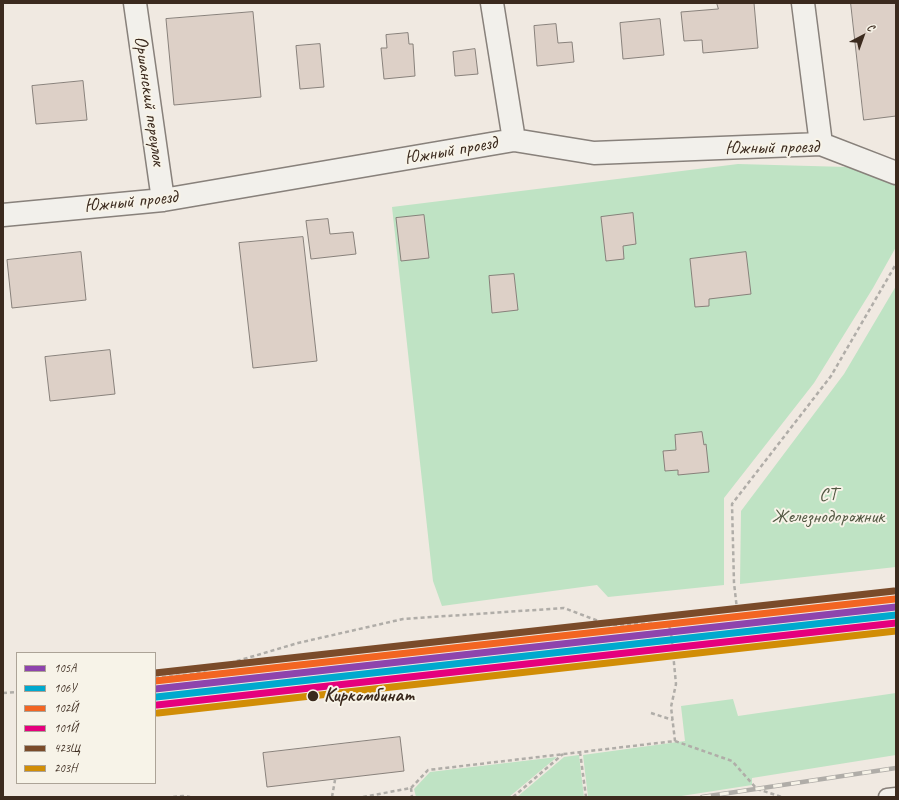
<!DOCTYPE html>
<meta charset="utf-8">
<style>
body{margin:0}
#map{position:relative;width:899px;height:800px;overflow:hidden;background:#f0e9e1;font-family:Caveat,sans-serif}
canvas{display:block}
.frame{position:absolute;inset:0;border:4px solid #3b2a1e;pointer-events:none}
.legend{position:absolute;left:16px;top:652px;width:140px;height:132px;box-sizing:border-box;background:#f7f3e8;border:1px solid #aca397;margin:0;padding:5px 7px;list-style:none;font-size:12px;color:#3b2a1e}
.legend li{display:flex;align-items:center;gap:8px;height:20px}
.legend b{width:20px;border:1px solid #aca397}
.north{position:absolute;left:843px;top:16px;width:40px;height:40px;-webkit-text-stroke:3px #f7f3e8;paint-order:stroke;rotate:41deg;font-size:11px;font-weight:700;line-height:16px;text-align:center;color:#3b2a1e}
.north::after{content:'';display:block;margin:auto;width:14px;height:18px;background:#3b2a1e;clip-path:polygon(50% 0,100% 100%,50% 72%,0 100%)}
</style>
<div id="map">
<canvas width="899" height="800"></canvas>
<div class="frame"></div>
<ul class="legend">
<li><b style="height:5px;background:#8e44ad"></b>105А</li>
<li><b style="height:5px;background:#00a9ce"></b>106У</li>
<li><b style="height:5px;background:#f26522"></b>102Й</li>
<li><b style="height:5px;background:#e5007d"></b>101Й</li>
<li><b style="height:5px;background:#7a4b2a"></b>423Щ</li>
<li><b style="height:5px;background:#d18d06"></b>203Н</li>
</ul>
<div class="north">С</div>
</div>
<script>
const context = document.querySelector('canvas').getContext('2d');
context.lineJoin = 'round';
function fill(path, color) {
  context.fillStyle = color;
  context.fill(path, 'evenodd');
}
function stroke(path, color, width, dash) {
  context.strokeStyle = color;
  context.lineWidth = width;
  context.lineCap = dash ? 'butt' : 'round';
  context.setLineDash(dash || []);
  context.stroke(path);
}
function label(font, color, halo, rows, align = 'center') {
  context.font = font + ' Caveat,sans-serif';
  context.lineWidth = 4;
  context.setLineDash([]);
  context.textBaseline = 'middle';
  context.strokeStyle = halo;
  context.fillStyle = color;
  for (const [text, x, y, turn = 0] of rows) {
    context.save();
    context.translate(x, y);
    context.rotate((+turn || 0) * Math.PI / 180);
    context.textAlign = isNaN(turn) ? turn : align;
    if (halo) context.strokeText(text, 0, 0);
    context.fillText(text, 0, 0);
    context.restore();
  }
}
const green = new Path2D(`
 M738,164L847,167L896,185V247L873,288L814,383L724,498V585L608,597L597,585L442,606L433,581L392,207Z
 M896,286V567L740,584L741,511L844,374Z
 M896,693V755L752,778V785L675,797H588L583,755L685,741L681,706L733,699L738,716Z
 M579,755L584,797H517L564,757Z
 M557,757L509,797H416L414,789L430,772Z`);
const building = new Path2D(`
 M717,3H754L758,48L703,53L702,40L684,41L681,12L718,9Z
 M851,3H896V116L864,120Z
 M253,12L261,97L174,105L166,19Z
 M660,19L664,55L623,59L620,23Z
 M556,24L558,43L572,42L574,62L537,66L534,26Z
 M408,33L409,44H413L415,76L384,79L381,48H387L386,35Z
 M320,44L324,87L300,89L296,46Z
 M475,49L478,74L455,76L453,52Z
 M83,81L87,120L36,124L32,86Z
 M633,213L636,244L623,246L624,259L606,261L601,217Z
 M424,215L429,258L401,261L396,218Z
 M328,219L330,234L353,232L356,254L311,259L306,221Z
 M303,237L317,361L253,368L239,243Z
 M81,252L86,300L12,308L7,260Z
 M746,252L751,294L709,299V306L695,307L690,259Z
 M514,274L518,310L492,313L489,276Z
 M110,350L115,394L50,401L45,357Z
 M702,432L704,445L706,444L709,472L678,475V470L665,471L663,451L676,450L675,435Z
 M400,737L404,771L267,787L263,753Z`);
const path = new Path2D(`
 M738,618L734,583L732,504L831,376L896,264
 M155,678L193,674L298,643L403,619L564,608L609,625L668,623L738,618L896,597
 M3,693L17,692
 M651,713L673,720
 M675,741L732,761L757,789L782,797
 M580,752L586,797
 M411,788L412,797
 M173,797L183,796L190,797
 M332,797L335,780
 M363,797L411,788L428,770L675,741L671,707L676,684L671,632L668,623
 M513,797L563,754`);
const lane = new Path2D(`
 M887,797L896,796`);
const street = new Path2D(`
 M135,3L163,200
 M492,3L514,140
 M803,3L821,144
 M3,215L163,200L514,140L594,153L821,144L896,173`);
const rail = new Path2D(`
 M702,797L896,768`);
const rail1 = new Path2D(`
 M155,689L896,607`);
const rail2 = new Path2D(`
 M156,697L896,615`);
const rail3 = new Path2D(`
 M155,681L895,599`);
const rail4 = new Path2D(`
 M157,705L896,623`);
const rail5 = new Path2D(`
 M155,673L894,591`);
const rail6 = new Path2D(`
 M158,713L896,631`);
const markers = [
 [313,696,6,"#3b2a1e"]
];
const streetNames = [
 ["Оршанский переулок",149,101,82],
 ["Южный проезд",772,148,-1],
 ["Южный проезд",451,151,-10],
 ["Южный проезд",131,202,-6]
];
const parkNames = [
 ["СТ",828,495],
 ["Железнодорожник",828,517]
];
const stopNames = [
 ["Киркомбинат",324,696]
];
fill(green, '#bfe3c4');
fill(building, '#ddd0c7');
stroke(building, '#88817b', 1);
stroke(lane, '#88817b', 19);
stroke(street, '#88817b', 25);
stroke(path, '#b0ada8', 2.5, [4, 3]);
stroke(lane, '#f2f0eb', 16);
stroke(street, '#f2f0eb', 22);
stroke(rail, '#b0ada8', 4.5);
stroke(rail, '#f7f3e8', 3, [9]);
stroke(rail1, '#8e44ad', 7);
stroke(rail2, '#00a9ce', 7);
stroke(rail3, '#f26522', 7);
stroke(rail4, '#e5007d', 7);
stroke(rail5, '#7a4b2a', 7);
stroke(rail6, '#d18d06', 7);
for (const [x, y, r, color] of markers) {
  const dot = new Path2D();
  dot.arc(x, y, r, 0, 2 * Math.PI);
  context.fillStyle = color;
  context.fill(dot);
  stroke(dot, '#f7f3e8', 1.5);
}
label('19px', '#3b2a1e', '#f7f3e8', streetNames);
label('19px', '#525742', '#f7f3e8', parkNames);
label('bold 19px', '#3b2a1e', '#f7f3e8', stopNames, 'left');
</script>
